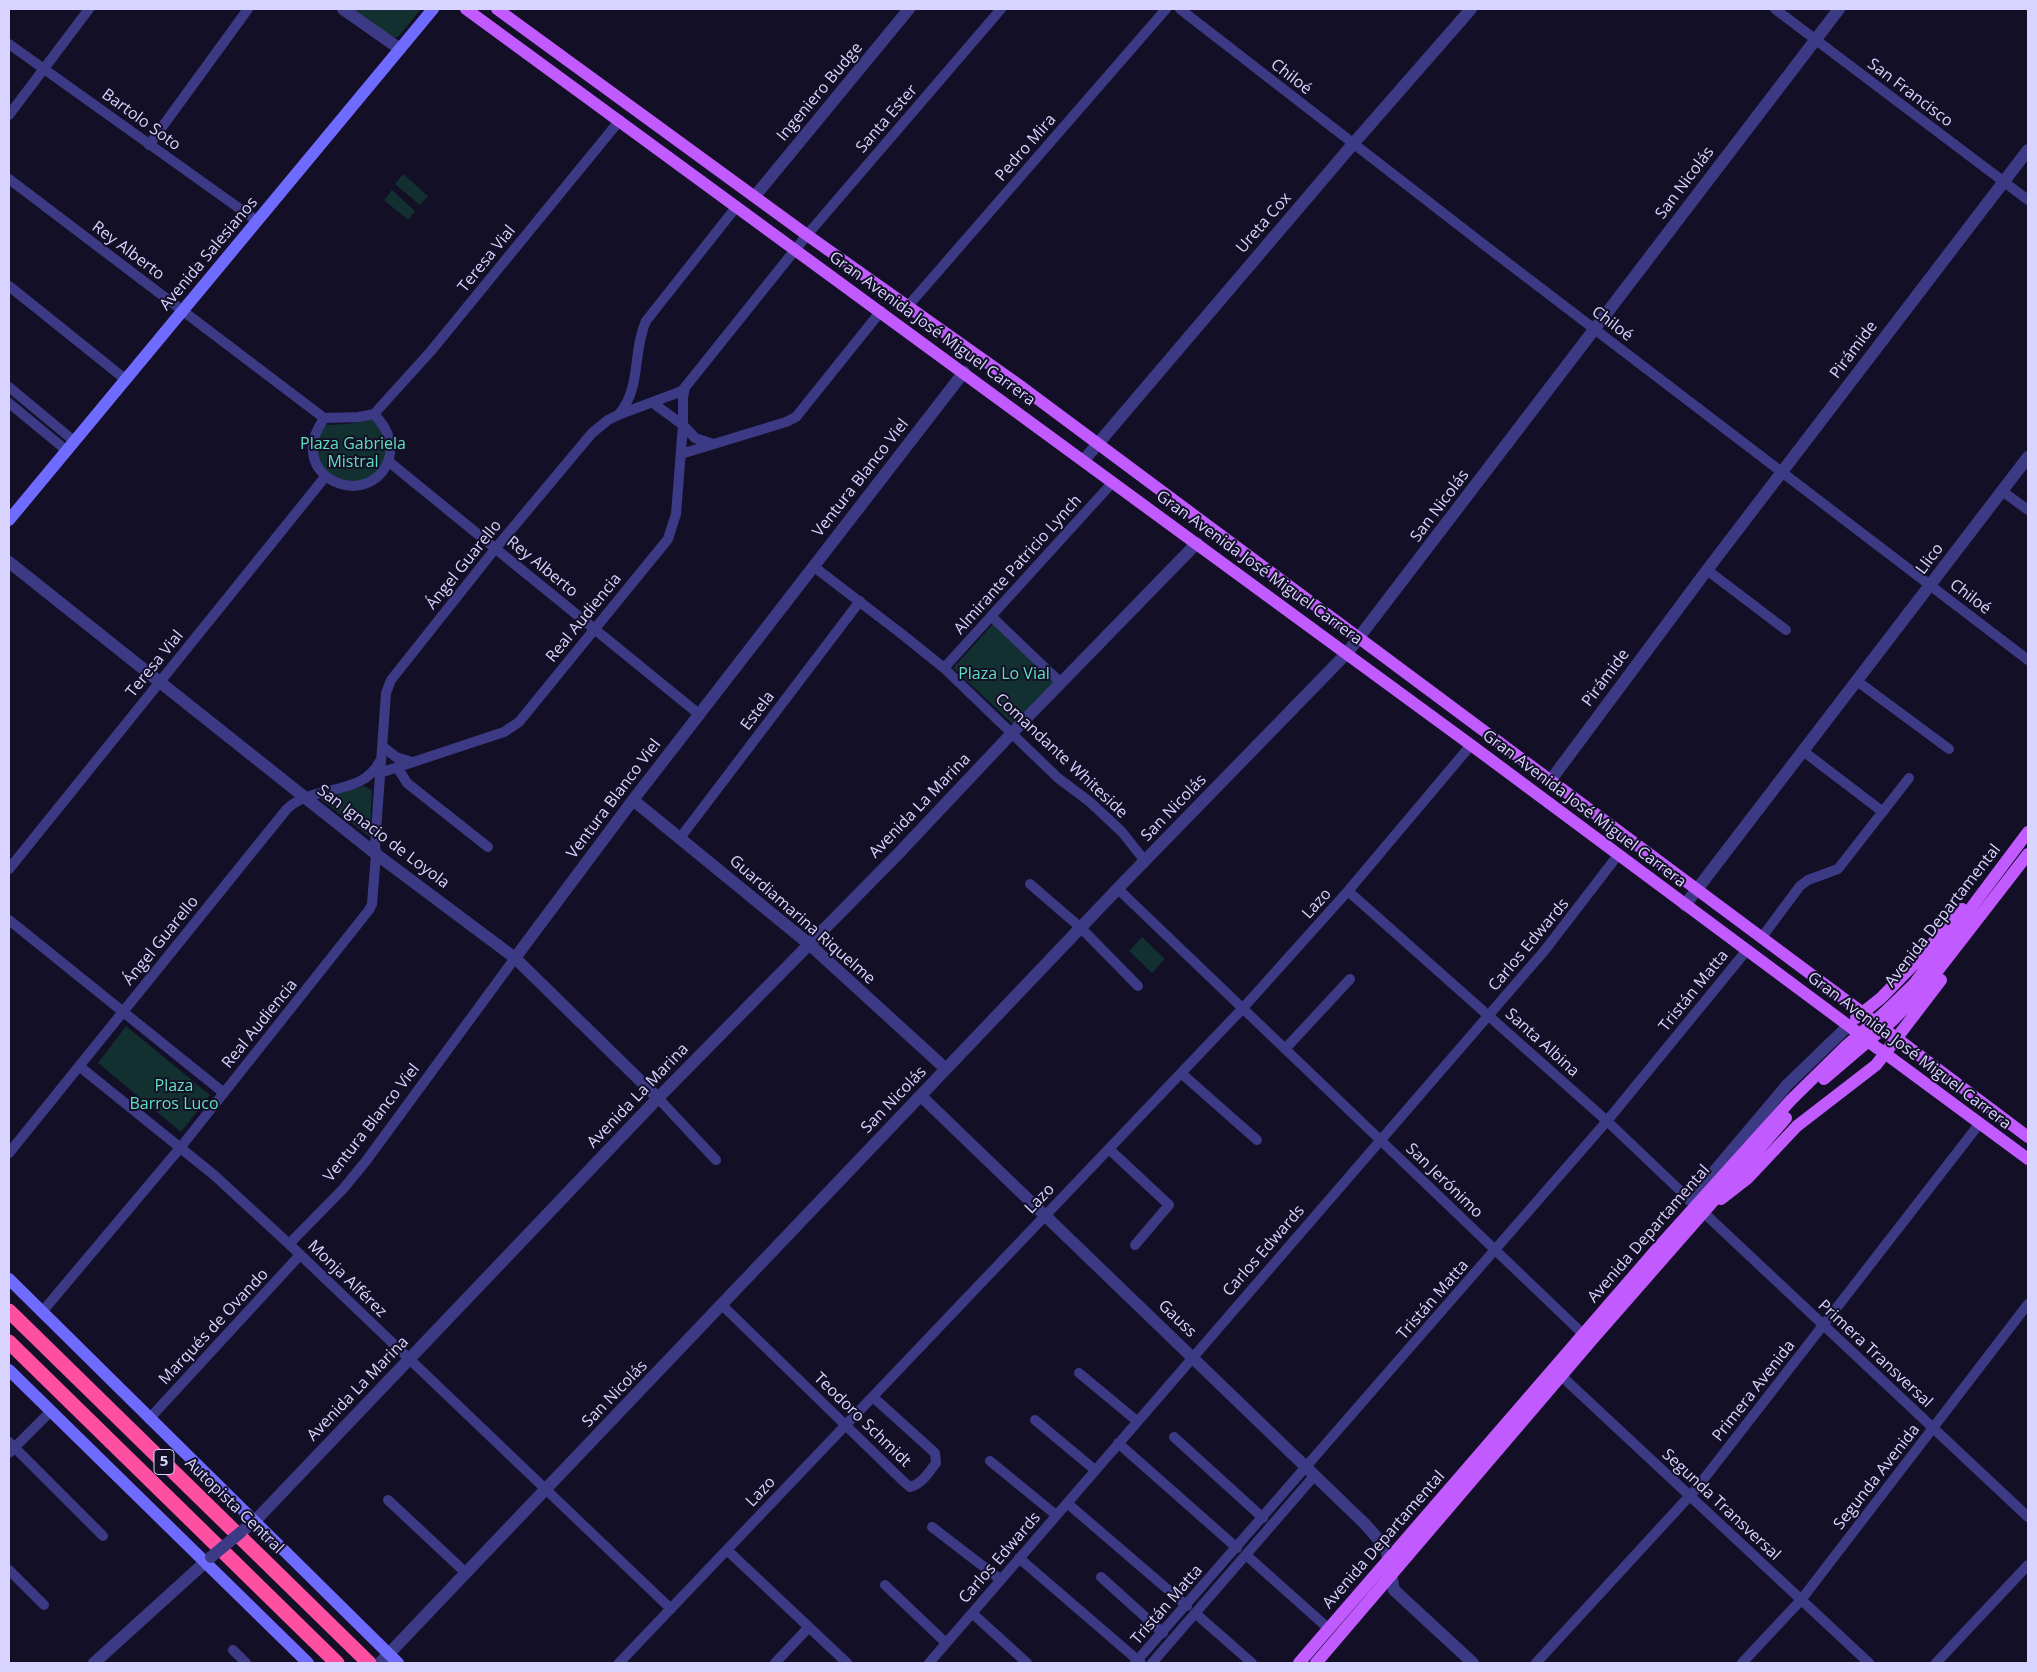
<!DOCTYPE html>
<meta charset="utf-8">
<style>
body{margin:0}
#map{position:relative;width:2037px;height:1672px;overflow:hidden;background:#130f26;font-family:"Open Sans",sans-serif}
canvas{display:block}
.frame{position:absolute;inset:0;border:10px solid #d9d4ff;pointer-events:none}
</style>
<div id="map">
<canvas width="2037" height="1672"></canvas>
<div class="frame"></div>
</div>
<script>
const context = document.querySelector('canvas').getContext('2d');
context.lineJoin = 'round';
function fill(path, color) {
  context.fillStyle = color;
  context.fill(path, 'evenodd');
}
function stroke(path, color, width, dash) {
  context.strokeStyle = color;
  context.lineWidth = width;
  context.lineCap = dash ? 'butt' : 'round';
  context.setLineDash(dash || []);
  context.stroke(path);
}
function label(font, color, halo, rows, align = 'center') {
  context.font = font + ' "Open Sans",sans-serif';
  context.lineWidth = 4;
  context.setLineDash([]);
  context.textBaseline = 'middle';
  context.strokeStyle = halo;
  context.fillStyle = color;
  for (const [text, x, y, turn = 0] of rows) {
    context.save();
    context.translate(x, y);
    context.rotate((+turn || 0) * Math.PI / 180);
    context.textAlign = isNaN(turn) ? turn : align;
    if (halo) context.strokeText(text, 0, 0);
    context.fillText(text, 0, 0);
    context.restore();
  }
}
const green = new Path2D(`
 M350,9H421L398,37H390Z
 M403,174L428,196L420,205L395,184Z
 M392,190L415,211L408,220L384,200Z
 M374,419C389,432 392,467 371,477C364,480 355,482 348,484L325,473L314,450L324,425L347,424Z
 M993,624L1055,681L1014,725L953,668Z
 M364,786L372,790L370,837L320,799Z
 M1142,937L1165,959L1152,973L1129,951Z
 M126,1026L210,1095L181,1132L98,1063Z`);
const minor = new Path2D(`
 M1180,9L1483,244L2028,660
 M1775,9L2028,200
 M9,44L257,221
 M9,115L89,9
 M149,145L248,9
 M9,179L324,418
 M9,286L125,379
 M908,306L1166,9
 M9,387L74,441
 M9,403L66,450
 M653,403L683,425L695,438L713,444
 M374,414L431,351L620,120
 M374,414C386,427 394,441 389,459C373,506 303,486 314,439C316,431 320,425 324,418L359,417Z
 M619,414C642,387 632,352 646,321L737,206
 M681,454L786,422L796,417L881,311
 M388,461L700,715
 M2002,491L2028,510
 M813,566L903,635L944,668L1058,778L1090,802L1122,832L1145,861
 M1707,570L1786,630
 M991,616L1061,683
 M944,668L1113,482
 M1857,681L1949,749
 M382,746L396,757L412,762
 M1803,751L1883,812
 M397,767L407,783L488,847
 M380,773L504,732L519,722L668,539L676,514L683,425V398L685,387
 M680,838L860,601
 M9,869L325,477
 M1030,884L1081,928L1138,986
 M1118,889L1583,1334
 M1348,891L1607,1121L1690,1200
 M9,920L224,1093
 M1762,937L1800,886L1808,880L1838,869L1909,778
 M1285,1049L1350,979
 M79,1066L214,1175L289,1244L671,1609
 M1181,1073L1257,1140
 M658,1098L716,1160
 M1109,1149L1169,1205L1135,1245
 M9,1153L286,810C312,783 362,798 380,761
 M1703,1212L2028,1517
 M289,1244L343,1189L366,1161L515,958
 M722,1305L904,1482L910,1487C922,1484 929,1472 936,1463L935,1453L873,1397
 M42,1312L180,1148L369,910L372,904L376,854L375,845L386,693L391,680L495,549L592,433L608,420L618,415L682,391L807,235L1001,9
 M1556,1371L1869,1663
 M1079,1373L1137,1421
 M149,1419L300,1255
 M1035,1420L1095,1470
 M1174,1437L1263,1518
 M9,1442L103,1536
 M1118,1443L1237,1548
 M9,1453L51,1411
 M990,1461L1056,1515
 M388,1500L466,1573
 M1067,1503L1187,1606
 M932,1527L1001,1580
 M727,1550L847,1663
 M1246,1555L1329,1629
 M1019,1558L1141,1663
 M9,1570L44,1605
 M1101,1577L1163,1633
 M885,1585L946,1643
 M972,1613L1027,1663
 M1195,1613L1252,1663
 M233,1650L246,1663
 M619,1663L1243,1008L1348,891L1471,745
 M775,1663L809,1627
 M929,1663L1545,950L1618,855
 M1135,1663L1607,1121L1747,950
 M1152,1663L1315,1475
 M1536,1663L1696,1489L1980,1123
 M1742,1663L1801,1600L2028,1304
 M1936,1663L2028,1565`);
const tertiary = new Path2D(`
 M343,9L400,49
 M755,196L909,9
 M1084,460L1353,144L1471,9
 M9,562L376,854L515,958L658,1098
 M1550,781L1707,570L2028,150
 M633,800L809,944L946,1069
 M1685,905L2028,457
 M515,958L633,800L964,372
 M921,1096L1365,1524L1386,1548L1394,1590L1473,1663
 M1690,1200L1787,1085L1848,1026
 M241,1532L254,1522L658,1098L898,854L1013,732L1197,543
 M94,1663L211,1557
 M380,1663L1126,880L1347,653L1839,9`);
const secondary = new Path2D(`
 M9,520L433,9
 M9,1279L398,1663
 M9,1370L308,1663`);
const primary = new Path2D(`
 M466,9L1471,745L1853,1029
 M497,9L807,235L1023,388L1867,1016
 M1856,1018L1881,998L1919,959L1962,909
 M1891,1034L2028,1137
 M1879,1049L2028,1159
 M1824,1079L1892,1021L1925,987L2028,854
 M1721,1199L1748,1178L1797,1126L1876,1065L1941,980
 M1299,1663L1656,1250L1791,1100L1846,1046L1883,1014L1914,984L2028,832
 M1316,1663L1590,1342L1786,1118`);
const motorway = new Path2D(`
 M9,1311L369,1663
 M9,1342L337,1663`);
const tertiaryBridge = new Path2D(`
 M211,1557L241,1532`);
const primaryBridge = new Path2D(`
 M1867,1016L1889,1033
 M1853,1029L1877,1048`);
const shields = [
 [164,1462,20]
];
const shieldNames = [
 ["5",164,1462]
];
const streetNames = [
 ["Chiloé",1291,77,38],
 ["Ingeniero Budge",820,92,-50],
 ["San Francisco",1910,93,37],
 ["Santa Ester",887,119,-49],
 ["Bartolo Soto",141,120,36],
 ["Pedro Mira",1026,148,-49],
 ["San Nicolás",1685,183,-53],
 ["Ureta Cox",1264,223,-49],
 ["Rey Alberto",128,251,37],
 ["Avenida Salesianos",209,254,-50],
 ["Teresa Vial",487,259,-51],
 ["Chiloé",1612,324,37],
 ["Gran Avenida José Miguel Carrera",932,329,36],
 ["Pirámide",1854,350,-53],
 ["Ventura Blanco Viel",861,478,-52],
 ["San Nicolás",1440,506,-53],
 ["Llico",1930,559,-53],
 ["Ángel Guarello",464,565,-51],
 ["Almirante Patricio Lynch",1018,565,-48],
 ["Rey Alberto",542,567,39],
 ["Gran Avenida José Miguel Carrera",1259,568,36],
 ["Chiloé",1970,597,37],
 ["Real Audiencia",584,618,-51],
 ["Teresa Vial",155,664,-51],
 ["Pirámide",1606,678,-53],
 ["Estela",758,711,-53],
 ["Comandante Whiteside",1061,756,43],
 ["Ventura Blanco Viel",614,799,-53],
 ["Avenida La Marina",920,806,-46],
 ["San Nicolás",1174,808,-46],
 ["Gran Avenida José Miguel Carrera",1584,809,37],
 ["San Ignacio de Loyola",383,837,37],
 ["Lazo",1317,904,-48],
 ["Avenida Departamental",1943,916,-52],
 ["Guardiamarina Riquelme",802,920,41],
 ["Ángel Guarello",161,941,-51],
 ["Carlos Edwards",1529,945,-50],
 ["Tristán Matta",1694,991,-51],
 ["Real Audiencia",260,1024,-51],
 ["Santa Albina",1542,1043,42],
 ["Gran Avenida José Miguel Carrera",1909,1051,37],
 ["Avenida La Marina",638,1096,-46],
 ["San Nicolás",894,1100,-46],
 ["Ventura Blanco Viel",372,1123,-52],
 ["San Jerónimo",1444,1181,44],
 ["Lazo",1040,1199,-46],
 ["Avenida Departamental",1649,1234,-49],
 ["Carlos Edwards",1264,1251,-49],
 ["Monja Alférez",347,1279,44],
 ["Tristán Matta",1433,1300,-49],
 ["Gauss",1177,1319,44],
 ["Marqués de Ovando",214,1327,-47],
 ["Primera Transversal",1875,1354,43],
 ["Avenida La Marina",358,1389,-46],
 ["Primera Avenida",1754,1391,-52],
 ["San Nicolás",615,1394,-46],
 ["Teodoro Schmidt",862,1420,44],
 ["Segunda Avenida",1877,1477,-52],
 ["Lazo",761,1492,-47],
 ["Segunda Transversal",1721,1505,43],
 ["Autopista Central",234,1506,44],
 ["Avenida Departamental",1384,1540,-49],
 ["Carlos Edwards",1000,1558,-49],
 ["Tristán Matta",1167,1605,-49]
];
const parkNames = [
 ["Plaza Gabriela",353,444],
 ["Mistral",353,462],
 ["Plaza Lo Vial",1004,674],
 ["Plaza",174,1086],
 ["Barros Luco",174,1104]
];
fill(green, '#12302f');
stroke(minor, '#3d3a85', 10);
stroke(tertiary, '#3d3a85', 12);
stroke(secondary, '#6f6bff', 12);
stroke(primary, '#c25bff', 12);
stroke(motorway, '#ff4fa3', 15);
stroke(tertiaryBridge, '#3d3a85', 12);
stroke(primaryBridge, '#c25bff', 12);
for (const [x, y, w] of shields) {
  const box = new Path2D();
  box.roundRect(x - w / 2, y - 12.5, w, 25, 4);
  context.fillStyle = '#130f26';
  context.fill(box);
  stroke(box, '#d9d4ff', 1);
}
label('bold 15px', '#d9d4ff', null, shieldNames);
label('16px', '#d9d4ff', '#130f26', streetNames);
label('16px', '#5fe0c0', '#130f26', parkNames);
</script>
